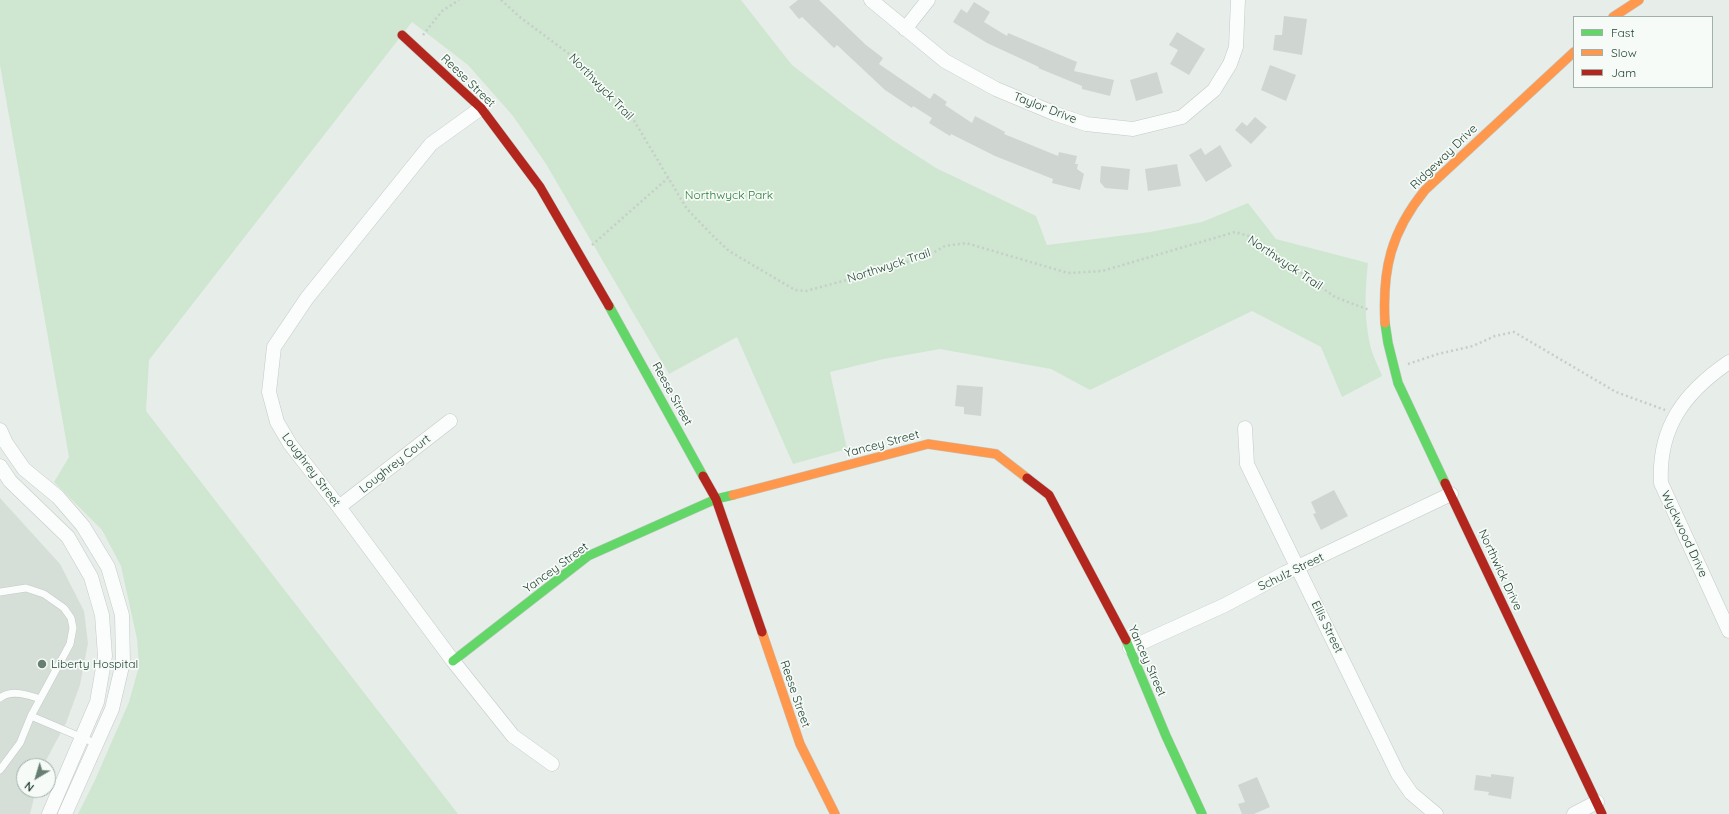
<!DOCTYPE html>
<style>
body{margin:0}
#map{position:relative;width:1729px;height:814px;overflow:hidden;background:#e7ede9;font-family:Quicksand,sans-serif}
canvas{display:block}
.legend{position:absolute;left:1573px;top:16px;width:140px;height:72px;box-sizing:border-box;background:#f6fbf7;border:1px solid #a1b1a9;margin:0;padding:5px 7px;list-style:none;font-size:12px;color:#224333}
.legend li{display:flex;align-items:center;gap:8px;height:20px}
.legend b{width:20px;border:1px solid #a1b1a9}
.north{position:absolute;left:16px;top:758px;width:40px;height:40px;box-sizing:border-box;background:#f6fbf7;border:1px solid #a1b1a9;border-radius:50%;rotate:218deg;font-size:11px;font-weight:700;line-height:16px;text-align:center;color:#224333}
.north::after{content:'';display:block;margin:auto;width:14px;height:18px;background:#677e73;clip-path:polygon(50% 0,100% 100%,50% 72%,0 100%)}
</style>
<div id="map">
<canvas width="1729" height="814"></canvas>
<ul class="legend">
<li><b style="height:5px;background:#63d668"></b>Fast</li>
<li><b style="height:5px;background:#ff974d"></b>Slow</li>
<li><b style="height:5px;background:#b3261e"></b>Jam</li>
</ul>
<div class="north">N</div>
</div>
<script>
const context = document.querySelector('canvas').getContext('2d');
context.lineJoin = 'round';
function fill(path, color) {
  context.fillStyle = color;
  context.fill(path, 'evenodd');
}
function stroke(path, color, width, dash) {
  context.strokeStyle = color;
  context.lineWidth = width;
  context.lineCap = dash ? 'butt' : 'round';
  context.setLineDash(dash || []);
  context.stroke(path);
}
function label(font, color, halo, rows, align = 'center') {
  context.font = font + ' Quicksand,sans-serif';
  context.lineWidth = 3.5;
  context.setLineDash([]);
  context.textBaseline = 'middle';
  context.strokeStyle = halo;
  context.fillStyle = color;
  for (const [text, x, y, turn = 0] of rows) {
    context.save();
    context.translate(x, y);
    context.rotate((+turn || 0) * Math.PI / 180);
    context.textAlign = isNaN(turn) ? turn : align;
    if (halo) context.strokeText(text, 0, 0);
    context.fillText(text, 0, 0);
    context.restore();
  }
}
const built = new Path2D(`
 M0,498L60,564L84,611L88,643L80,685L66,723L43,766H24V790H36L30,814H0Z`);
const green = new Path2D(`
 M0,0H741L792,65L849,109L894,141L936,168L1036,216L1047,245L1150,232L1202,222L1248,203L1276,239L1368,263C1365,290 1364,317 1370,344C1372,355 1378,365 1382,376L1342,397L1321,347L1252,311L1090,390L1051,369L940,349L884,359L830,372L847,449L793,464L737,337L669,374L546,164L513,116L468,65L412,22L149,360L146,411L458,814H78L95,780L129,702L139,666L137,639L121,566L102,530L54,482L69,457L0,65Z`);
const building = new Path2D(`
 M798,0H819L866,45L883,58L879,64L930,99L934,93L947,102L945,105L972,123L975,116L1005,132L1004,134L1058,156L1059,152L1077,156L1075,164H1078L1077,169L1084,174L1080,190L1052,183L1053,179L995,156L951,134L950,136L929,123L932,118L913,106L912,108L885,90L837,45L834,48L802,17L799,19L789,7Z
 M974,2L990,12L984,22L1007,36L1008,33L1077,62L1074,71L1114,80L1110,96L1082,89V86L1038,68L1039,67L987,43L953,22L961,9L967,13Z
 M1284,16L1307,19L1302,55L1273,50L1275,35H1282Z
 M1177,32L1205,49L1189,75L1170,64L1178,50L1169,45Z
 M1270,65L1296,75L1286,101L1261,90Z
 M1157,72L1163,93L1136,101L1130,80Z
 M1255,117L1267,127L1251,144L1235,130L1242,122L1247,126Z
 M1220,145L1232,166L1206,182L1189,155L1201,148L1205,155Z
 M1177,164L1181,186L1148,191L1145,169Z
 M1101,166L1130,169L1128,190L1105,188L1100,182Z
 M957,385L983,387L981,416L964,414V407L955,406Z
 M1334,490L1348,516L1321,530L1313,514L1316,513L1311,502Z
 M1491,774L1514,777L1511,799L1488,795L1489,792L1474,790L1476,775L1491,777Z
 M1257,777L1270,807L1254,814H1242L1238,804L1245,802L1238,785Z`);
const path = new Path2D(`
 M501,0L521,18L576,59L630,114L687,209L712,235L729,251L795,290L806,291L891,268L931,254L945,246L966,243L1068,273L1102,271L1235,232L1249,236L1335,297L1369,310
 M423,35L442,11L459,0
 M592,245L668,178
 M1408,364L1438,354L1473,346L1495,336L1514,332L1616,392L1665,410`);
const lane = new Path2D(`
 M0,592L26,588L44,594L64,608L71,618L73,628L70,644L31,716L20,743L0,770
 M0,698C11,689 29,695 40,699
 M31,716L97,744`);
const street = new Path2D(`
 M871,0L945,61L996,89L1056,114L1086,124L1133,129L1182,117L1214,90L1230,64L1236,47L1238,0
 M905,29L928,0
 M481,108L431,144L307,298L274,347L269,392L277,422L290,444L339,507L453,661L513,736L552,764
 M1729,362C1685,392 1658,427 1661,483L1729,631
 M1245,428L1247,464L1398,774L1411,793L1436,814
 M0,430L6,443L24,469L58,497L83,526L108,567L122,615L123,662L112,709L65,814
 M0,466L10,481L68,537L91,577L102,615L105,656L97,702L49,814
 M339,507L450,421
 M1130,648L1225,605L1285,573L1451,494
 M1574,814L1597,802`);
const fast = new Path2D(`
 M609,306L703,476
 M1385,323L1388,343L1398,383L1445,483
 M1126,640L1166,736L1202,814
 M453,661L588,556L716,499L733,495`);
const slow = new Path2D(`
 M1613,17L1639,0
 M1385,323C1382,269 1391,232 1425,190L1574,52
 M733,495L928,444L996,454L1027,478
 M762,632L800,744L835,814`);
const jam = new Path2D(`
 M402,35L481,108L540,187L609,306
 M703,476L716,499L762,632
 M1027,478L1049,495L1126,640
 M1445,483L1602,814`);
const markers = [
 [42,664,5,"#677e73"]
];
const streetNames = [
 ["Reese Street",468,81,44],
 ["Northwyck Trail",601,87,46],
 ["Taylor Drive",1045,108,21],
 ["Ridgeway Drive",1444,157,-44],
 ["Northwyck Trail",1285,263,34],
 ["Northwyck Trail",889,266,-18],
 ["Reese Street",672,394,61],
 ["Yancey Street",882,444,-15],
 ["Loughrey Court",395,464,-38],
 ["Loughrey Street",311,470,53],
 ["Wyckwood Drive",1684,534,65],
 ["Yancey Street",556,568,-36],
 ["Northwick Drive",1500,570,65],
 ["Schulz Street",1291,572,-26],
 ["Ellis Street",1327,627,64],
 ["Yancey Street",1147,661,66],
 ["Reese Street",795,694,71]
];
const parkNames = [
 ["Northwyck Park",729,195]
];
const poiNames = [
 ["Liberty Hospital",51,664]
];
fill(built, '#d5dfd8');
fill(green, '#cfe7d1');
fill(building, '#cfd6d2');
stroke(lane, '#c4cac6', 8);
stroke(street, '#c4cac6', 15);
stroke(fast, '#c0c9c4', 10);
stroke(slow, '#c0c9c4', 10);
stroke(jam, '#c0c9c4', 10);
stroke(path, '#c6cec9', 2.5, [2, 3]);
stroke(lane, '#fbfcfc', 7);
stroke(street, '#fbfcfc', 14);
stroke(fast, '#63d668', 9);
stroke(slow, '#ff974d', 9);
stroke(jam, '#b3261e', 9);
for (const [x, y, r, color] of markers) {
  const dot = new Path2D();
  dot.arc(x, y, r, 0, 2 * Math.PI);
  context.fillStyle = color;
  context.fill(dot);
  stroke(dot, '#f6fbf7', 1.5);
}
label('12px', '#224333', '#f6fbf7', streetNames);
label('12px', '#287e36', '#f6fbf7', parkNames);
label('12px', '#224333', '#f6fbf7', poiNames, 'left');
</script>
